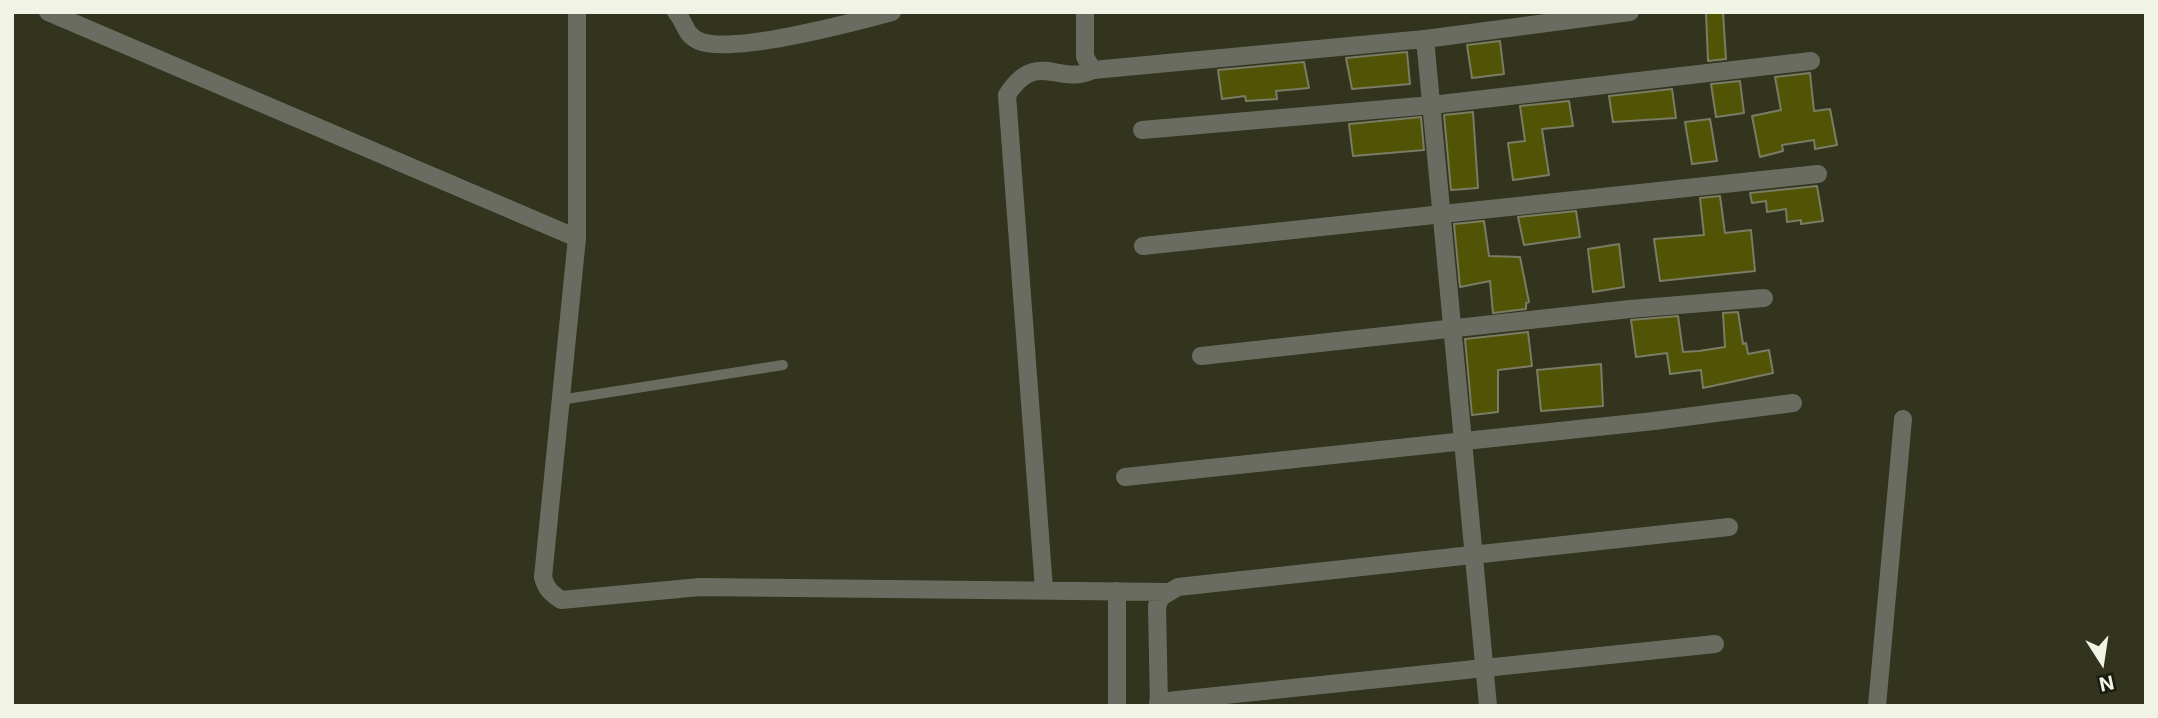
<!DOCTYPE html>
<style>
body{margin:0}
#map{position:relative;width:2158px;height:718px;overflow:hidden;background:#32341d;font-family:Inter,sans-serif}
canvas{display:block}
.frame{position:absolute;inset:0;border:14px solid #f1f3e5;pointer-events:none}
.north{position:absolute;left:2067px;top:627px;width:70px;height:70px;-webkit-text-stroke:5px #1a1a10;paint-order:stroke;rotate:168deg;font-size:19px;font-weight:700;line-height:28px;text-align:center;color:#f1f3e5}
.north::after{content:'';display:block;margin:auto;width:24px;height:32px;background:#f1f3e5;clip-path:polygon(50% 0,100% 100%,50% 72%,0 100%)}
</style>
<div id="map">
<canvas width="2158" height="718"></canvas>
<div class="frame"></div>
<div class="north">N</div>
</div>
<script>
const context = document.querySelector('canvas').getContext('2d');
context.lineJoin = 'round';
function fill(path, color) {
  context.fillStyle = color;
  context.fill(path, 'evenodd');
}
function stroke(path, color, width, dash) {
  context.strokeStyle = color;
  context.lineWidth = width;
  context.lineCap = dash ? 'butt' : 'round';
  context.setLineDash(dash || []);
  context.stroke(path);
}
const building = new Path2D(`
 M1706,12H1723L1726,59L1708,61Z
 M1500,41L1504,74L1472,78L1467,45Z
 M1407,52L1410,84L1352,89L1346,58Z
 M1304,62L1309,88L1276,91L1277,99L1246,101L1245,96L1222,99L1218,70Z
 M1810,73L1814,111L1830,109L1837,145L1815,149L1814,140L1782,145L1783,151L1760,157L1752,116L1781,110L1775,77Z
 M1740,81L1744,113L1716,117L1711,84Z
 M1672,89L1676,118L1613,122L1609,96Z
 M1569,101L1573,126L1542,129L1549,175L1513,180L1508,143L1525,141L1520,106Z
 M1473,112L1478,188L1451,190L1444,115Z
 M1421,117L1424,150L1353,156L1349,124Z
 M1710,119L1717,161L1692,164L1685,122Z
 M1817,186L1823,221L1801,224V220L1787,222L1786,209L1767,212L1766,201L1752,203L1750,193Z
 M1720,196L1725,233L1751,230L1755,271L1660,281L1654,239L1704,235L1700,198Z
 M1576,211L1580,237L1524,245L1518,217Z
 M1484,221L1489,256L1520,257L1529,302L1526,303V309L1493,313L1490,281L1460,287L1454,224Z
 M1619,244L1624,287L1593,292L1588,249Z
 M1738,312L1743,344L1746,343L1748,354L1769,350L1773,373L1703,388L1701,370L1670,374L1667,353L1636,357L1631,320L1678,316L1683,352L1699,351L1725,347L1723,313Z
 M1528,332L1532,366L1498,370V412L1472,415L1465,339Z
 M1601,364L1603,406L1541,411L1537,370Z`);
const service = new Path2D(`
 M560,400L783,365`);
const minor = new Path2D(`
 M48,12L577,238
 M577,12V238L543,577C546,589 551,593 561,600L700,587L1168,592
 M676,12C686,23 684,34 699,41C731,55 855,22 892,12
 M1425,39L1630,12
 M1142,130L1432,105L1811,61
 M1143,246L1818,174
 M1201,356L1630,309L1764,298
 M1125,477L1654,421L1793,403
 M1044,589L1007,95C1037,48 1059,87 1093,70
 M1117,591V706
 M1158,702L1715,644
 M1159,706L1157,606L1161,597L1178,587L1729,527
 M1877,706L1903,419`);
const tertiary = new Path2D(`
 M1085,12V57L1093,70L1425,39L1488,706`);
fill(building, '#515305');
stroke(building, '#7a7c63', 2);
stroke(service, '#6b6c61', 10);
stroke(minor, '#6b6c61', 18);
stroke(tertiary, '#6b6c61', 18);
</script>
